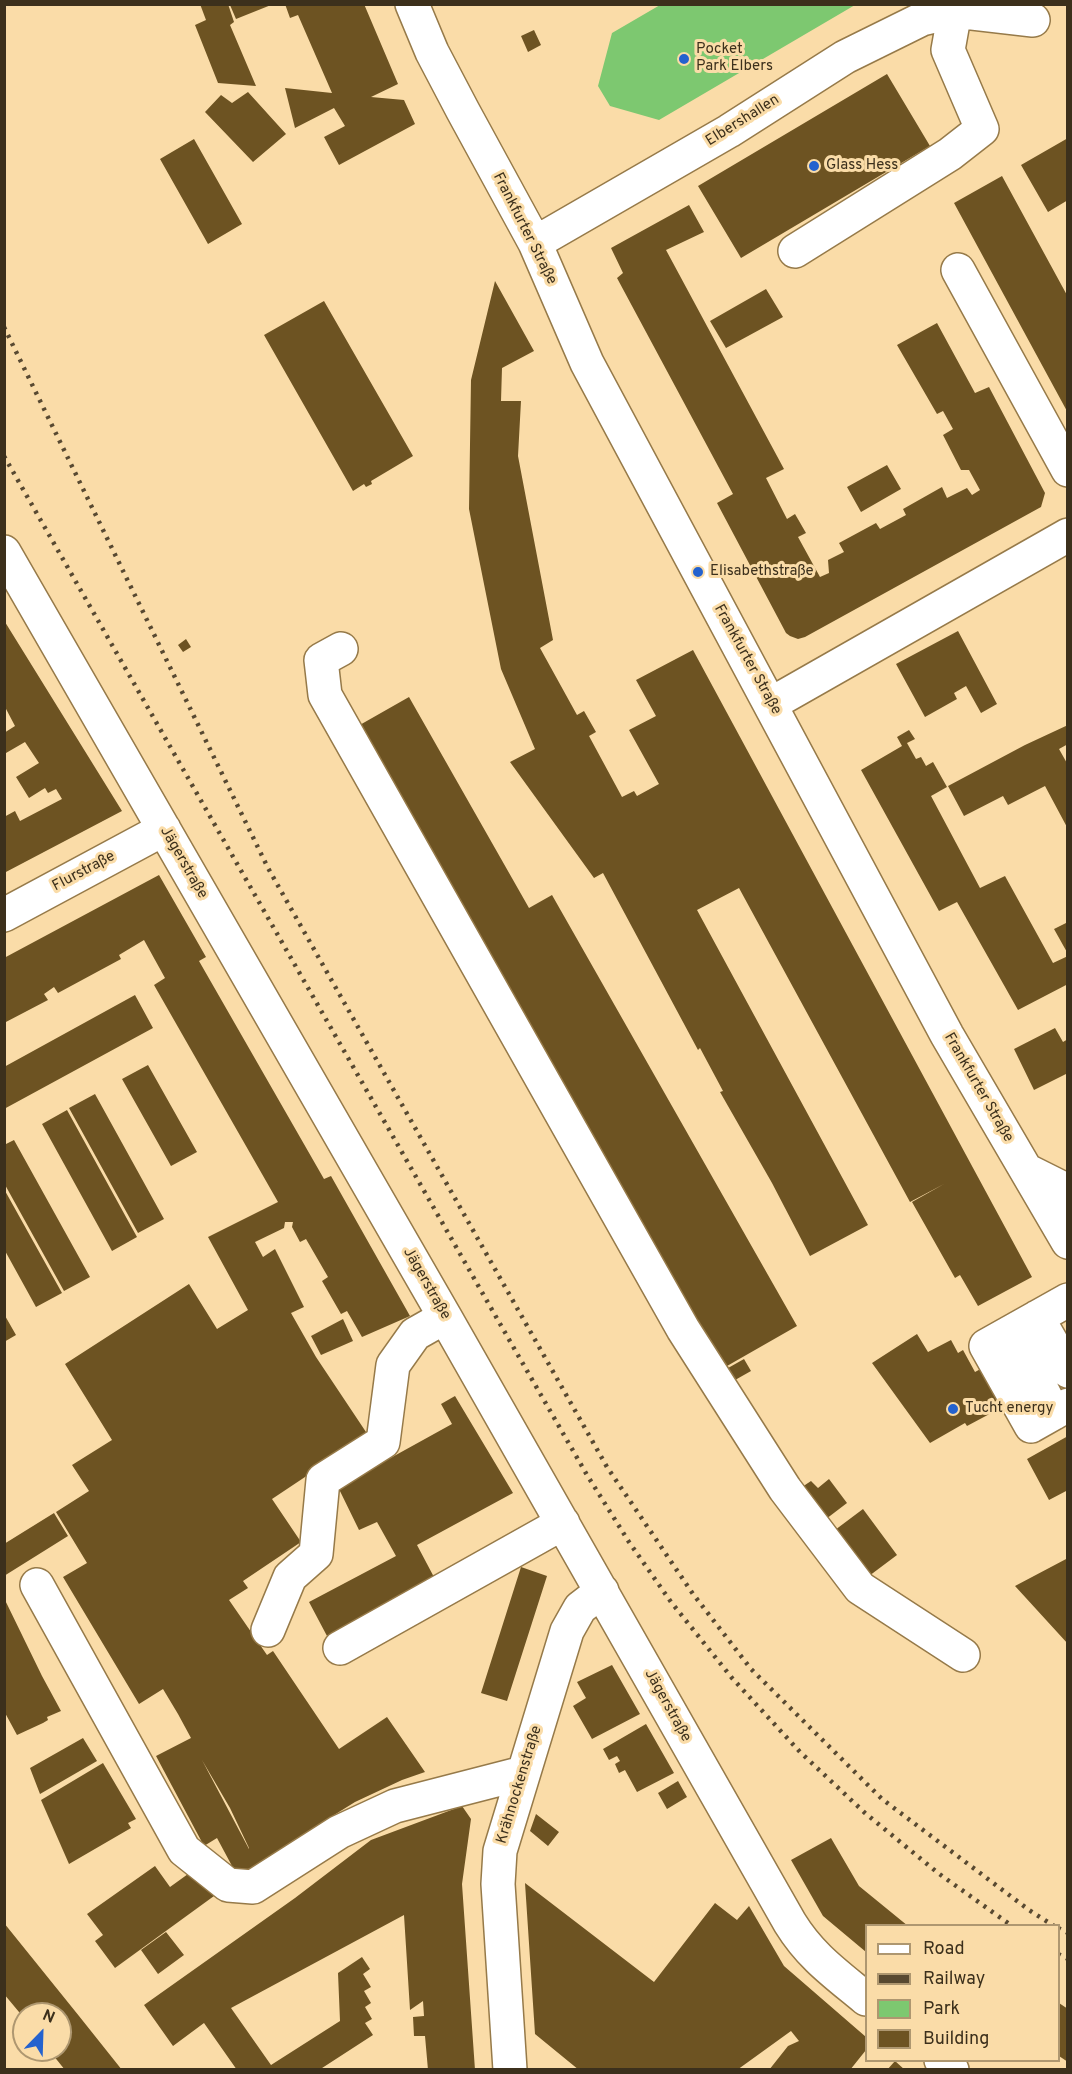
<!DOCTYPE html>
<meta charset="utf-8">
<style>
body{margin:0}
#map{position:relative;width:1072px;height:2074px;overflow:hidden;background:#fadca8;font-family:Overpass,sans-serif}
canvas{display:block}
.frame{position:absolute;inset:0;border:6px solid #3c301c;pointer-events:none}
.legend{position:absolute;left:865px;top:1924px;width:195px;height:138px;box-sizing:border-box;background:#fadca8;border:2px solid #ae9770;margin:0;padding:8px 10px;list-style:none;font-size:18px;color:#3c301c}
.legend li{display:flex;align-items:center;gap:12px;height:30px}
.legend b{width:30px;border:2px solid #ae9770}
.north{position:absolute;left:12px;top:2002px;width:60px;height:60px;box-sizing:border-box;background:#fadca8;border:2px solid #ae9770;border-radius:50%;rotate:23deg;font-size:16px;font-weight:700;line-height:24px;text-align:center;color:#3c301c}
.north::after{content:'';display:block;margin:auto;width:21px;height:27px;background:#2462ce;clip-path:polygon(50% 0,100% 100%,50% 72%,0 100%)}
</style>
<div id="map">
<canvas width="1072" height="2074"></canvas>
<div class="frame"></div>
<ul class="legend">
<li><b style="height:8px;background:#fff"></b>Road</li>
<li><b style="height:8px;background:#584931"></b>Railway</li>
<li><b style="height:16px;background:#7dc870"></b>Park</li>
<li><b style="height:16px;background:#6d5322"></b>Building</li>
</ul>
<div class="north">N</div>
</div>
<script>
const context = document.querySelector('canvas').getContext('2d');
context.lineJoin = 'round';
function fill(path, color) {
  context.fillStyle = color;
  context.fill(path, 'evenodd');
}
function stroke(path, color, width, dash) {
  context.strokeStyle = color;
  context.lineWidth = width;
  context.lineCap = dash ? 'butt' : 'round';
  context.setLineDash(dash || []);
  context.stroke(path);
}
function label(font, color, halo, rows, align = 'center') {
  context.font = font + ' Overpass,sans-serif';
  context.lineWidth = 6;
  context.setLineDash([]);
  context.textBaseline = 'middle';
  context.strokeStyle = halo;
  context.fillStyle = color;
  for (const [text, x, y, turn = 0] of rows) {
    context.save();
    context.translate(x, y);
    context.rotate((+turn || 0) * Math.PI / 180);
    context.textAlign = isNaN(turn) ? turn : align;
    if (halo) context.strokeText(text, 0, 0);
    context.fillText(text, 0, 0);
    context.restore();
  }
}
const green = new Path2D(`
 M660,5V4L855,5L659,120L610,106L598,86L612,33Z`);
const building = new Path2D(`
 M200,4H228L234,22L230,25L256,86L218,83L195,25L206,20Z
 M285,4H364L398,84L371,97L404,100L415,124L339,165L324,137L345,126L334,108L295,128L285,88L332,93L298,15L290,18Z
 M230,5H271L236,19Z
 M534,30L541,45L528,52L521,36Z
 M887,74L930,146L741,258L698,186Z
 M248,92L286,134L253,162L205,112L221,95L232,103Z
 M1068,138V200L1048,212L1021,165Z
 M194,139L242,224L208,244L160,159Z
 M1002,176L1068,297V413L954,203Z
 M689,205L704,232L666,250L784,469L766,478L787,519L795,514L806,533L798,537L820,577L829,573L828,560L844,552L839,543L876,523L880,529L906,515L903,509L942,487L947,498L967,488L972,495L980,490L969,470H961L943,435L953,429L943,411L937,414L897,345L937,323L975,393L989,387L1045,493L1041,507L805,637L798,639L790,636L786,633L717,503L733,494L617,278L623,273L611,248Z
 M495,281L534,351L502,368L501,401H521L518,456L553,640L540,648L577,715L584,711L596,732L589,736L622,797L634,791L637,796L659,784L629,730L656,716L636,680L693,650L1032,1277L978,1306L960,1275L955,1278L912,1202L944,1184L910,1202L739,888L697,910L868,1225L810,1256L772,1183L720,1092L723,1091L700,1048L698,1050L603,873L594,878L510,762L535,749L501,669L469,509L471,380Z
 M766,289L783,317L726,348L710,321Z
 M324,301L413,456L371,481L372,484L366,487L364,484L353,491L264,335Z
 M887,465L901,489L861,512L847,487Z
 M5,622L122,811L4,873V817L15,811L20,821L62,799L56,789L48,793L45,788L29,798L16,777L39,763L25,742L6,753L4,750V733L15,726L5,707Z
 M958,631L997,704L981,713L966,686L954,693L957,699L925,717L896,664Z
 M186,639L191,647L183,652L178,645Z
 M409,697L529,908L552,895L797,1326L720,1370L358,726Z
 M1068,725V744L1059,749L1068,765V829L1045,786L1008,805L1003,796L964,816L948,786L1025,745Z
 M909,730L915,739L907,743L916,759L921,757L926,766L933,762L947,787L931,796L980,888L1005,876L1053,963L1068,956V984L1018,1010L957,902L939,911L861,770L902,746L897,737Z
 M159,875L206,957L199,961L324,1179L331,1176L410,1316L362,1337L347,1311L341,1314L322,1281L328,1277L306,1239L300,1242L292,1227L293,1222H285L284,1228L255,1242L263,1257L275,1249L304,1307L291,1313L316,1357L368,1435L272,1499L301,1542L243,1581L248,1588L229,1600L267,1655L273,1651L339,1749L387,1717L425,1772L402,1780L355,1802L294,1840L239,1879L217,1838L204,1846L156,1756L191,1738L178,1714L163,1689L139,1704L63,1577L87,1563L56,1512L89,1491L72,1465L112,1440L65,1364L189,1284L217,1329L248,1310L208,1237L278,1202L154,985L165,978L144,940L119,955L121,959L58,993L54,987L44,994L48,1000L4,1023V958ZM202,1760L230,1808L249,1848V1849Z
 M1068,922V954L1054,929Z
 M135,995L153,1028L4,1109V1067Z
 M1055,1028L1063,1042L1068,1039V1073L1034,1090L1014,1049Z
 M148,1065L197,1152L171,1166L122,1079Z
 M95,1094L164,1219L138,1233L69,1108Z
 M67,1110L137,1237L112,1251L42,1124Z
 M14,1140L90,1277L64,1291L4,1183V1145Z
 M4,1189L62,1293L36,1307L4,1249Z
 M4,1314L16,1335L4,1342Z
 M343,1319L353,1341L321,1355L311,1336Z
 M1055,1329L1068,1377L999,1413L997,1410L967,1426L965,1423L930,1443L872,1363L917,1334L928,1352L951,1340L958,1353L963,1350L975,1372Z
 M744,1359L751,1371L728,1384L721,1372Z
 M455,1396L513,1493L417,1545L435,1579L327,1636L309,1602L396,1556L377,1522L359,1530L338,1487L452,1424L441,1404Z
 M1068,1436V1490L1049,1500L1027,1459Z
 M829,1479L847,1503L826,1519L802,1487L811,1481L818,1488Z
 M863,1509L897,1555L869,1576L835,1530Z
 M54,1513L68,1536L4,1576V1544Z
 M1068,1558V1644L1015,1586Z
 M521,1567L547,1576L507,1701L481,1693Z
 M4,1598L42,1676L61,1711L47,1717L48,1720L43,1723L17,1735L4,1711Z
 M612,1665L640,1714L592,1739L573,1706L586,1698L577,1682Z
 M646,1724L674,1773L637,1792L625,1770L619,1773L615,1764L620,1761L617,1756L609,1760L603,1749Z
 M83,1738L97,1761L40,1794L30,1768Z
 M103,1763L136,1819L128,1823L131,1828L69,1864L41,1800Z
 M678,1781L687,1797L667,1809L658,1793Z
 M462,1806L471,1819L462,1884L475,2070H428L425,2036H414L413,2017L424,2016L423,2001L410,2010L404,1915L231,2008L271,2065L340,2021L338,1973L362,1957L370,1969L363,1974L371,1987L364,1991L371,2003L365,2007L372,2019L365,2023L373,2035L319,2070H237L204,2023L173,2046L144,2005L295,1898L371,1840Z
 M536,1814L559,1832L548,1846L530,1831Z
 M831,1838L859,1886L908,1926H866V1952L823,1916L791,1860Z
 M155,1866L170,1887L195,1869L214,1896L115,1968L95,1941L103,1935L87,1914Z
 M525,1883L654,1982L715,1903L737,1920L749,1906L784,1966L866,2037V2050L850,2070H769L788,2046L799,2041L791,2031L737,2070H579L535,2034Z
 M4,1923L79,2016L122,2070H65L49,2050H60V2014H24V2018L4,1994Z
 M166,1932L184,1955L158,1974L141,1950Z
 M1059,2003L1068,2009V2062L1059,2056Z
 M895,2061L905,2070H887Z`);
const minor = new Path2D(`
 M412,4L432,52L463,111L535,243L587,363L947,1035L1068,1242
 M535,243L729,131L845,57L922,19L955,11V4
 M795,251L950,154L982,129L948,50L955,11L1033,20
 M958,270L1068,470
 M4,552L445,1317L790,1923C811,1957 836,1974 866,1999
 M341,649L321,660L325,695L683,1329L785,1489L860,1588L963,1655
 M771,704L1068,535
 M4,915L164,829
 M1026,1170L1068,1191
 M1068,1300L986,1346L1031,1426L1068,1405
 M1037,1317L1068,1371
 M1012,1332L1054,1413
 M37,1585L184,1850L228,1885L253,1887L339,1832L395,1806L523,1773
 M268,1630L290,1577L316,1554L323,1480L383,1442L393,1365L415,1334L445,1317
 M340,1648L563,1523
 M941,2060L952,2070
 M510,2070L498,1884L500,1851L567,1631L580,1608L602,1591`);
const rail = new Path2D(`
 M4,327L268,868L607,1467L693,1594L751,1669L882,1799L1029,1910L1054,1926
 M4,456L511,1343L587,1475L629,1542L671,1602L732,1678L800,1752L865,1813L938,1873L1012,1926
 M1058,1928L1068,1933
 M1058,1954L1068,1959`);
const markers = [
 [684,59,6,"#2462ce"],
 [814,166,6,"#2462ce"],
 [698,572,6,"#2462ce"],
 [953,1409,6,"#2462ce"]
];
const poiNames = [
 ["Pocket",696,50],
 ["Park Elbers",696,67],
 ["Glass Hess",826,166],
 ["Elisabethstraße",710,572],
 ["Tucht energy",965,1409]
];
const streetNames = [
 ["Elbershallen",743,121,-32],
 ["Frankfurter Straße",524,229,63],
 ["Frankfurter Straße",747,660,61],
 ["Jägerstraße",183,863,60],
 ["Flurstraße",84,872,-28],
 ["Frankfurter Straße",978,1088,60],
 ["Jägerstraße",426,1284,60],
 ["Jägerstraße",667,1706,61],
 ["Krähnockenstraße",520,1785,-73]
];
fill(green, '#7dc870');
fill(building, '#6d5322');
stroke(minor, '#967a49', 36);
stroke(minor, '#fff', 33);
stroke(rail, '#584931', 4.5, [3, 6]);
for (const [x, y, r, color] of markers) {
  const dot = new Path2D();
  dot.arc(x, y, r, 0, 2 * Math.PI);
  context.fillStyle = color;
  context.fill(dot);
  stroke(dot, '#fadca8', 2);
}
label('15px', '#3c301c', '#fadca8', poiNames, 'left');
label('15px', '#3c301c', '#fadca8', streetNames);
</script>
